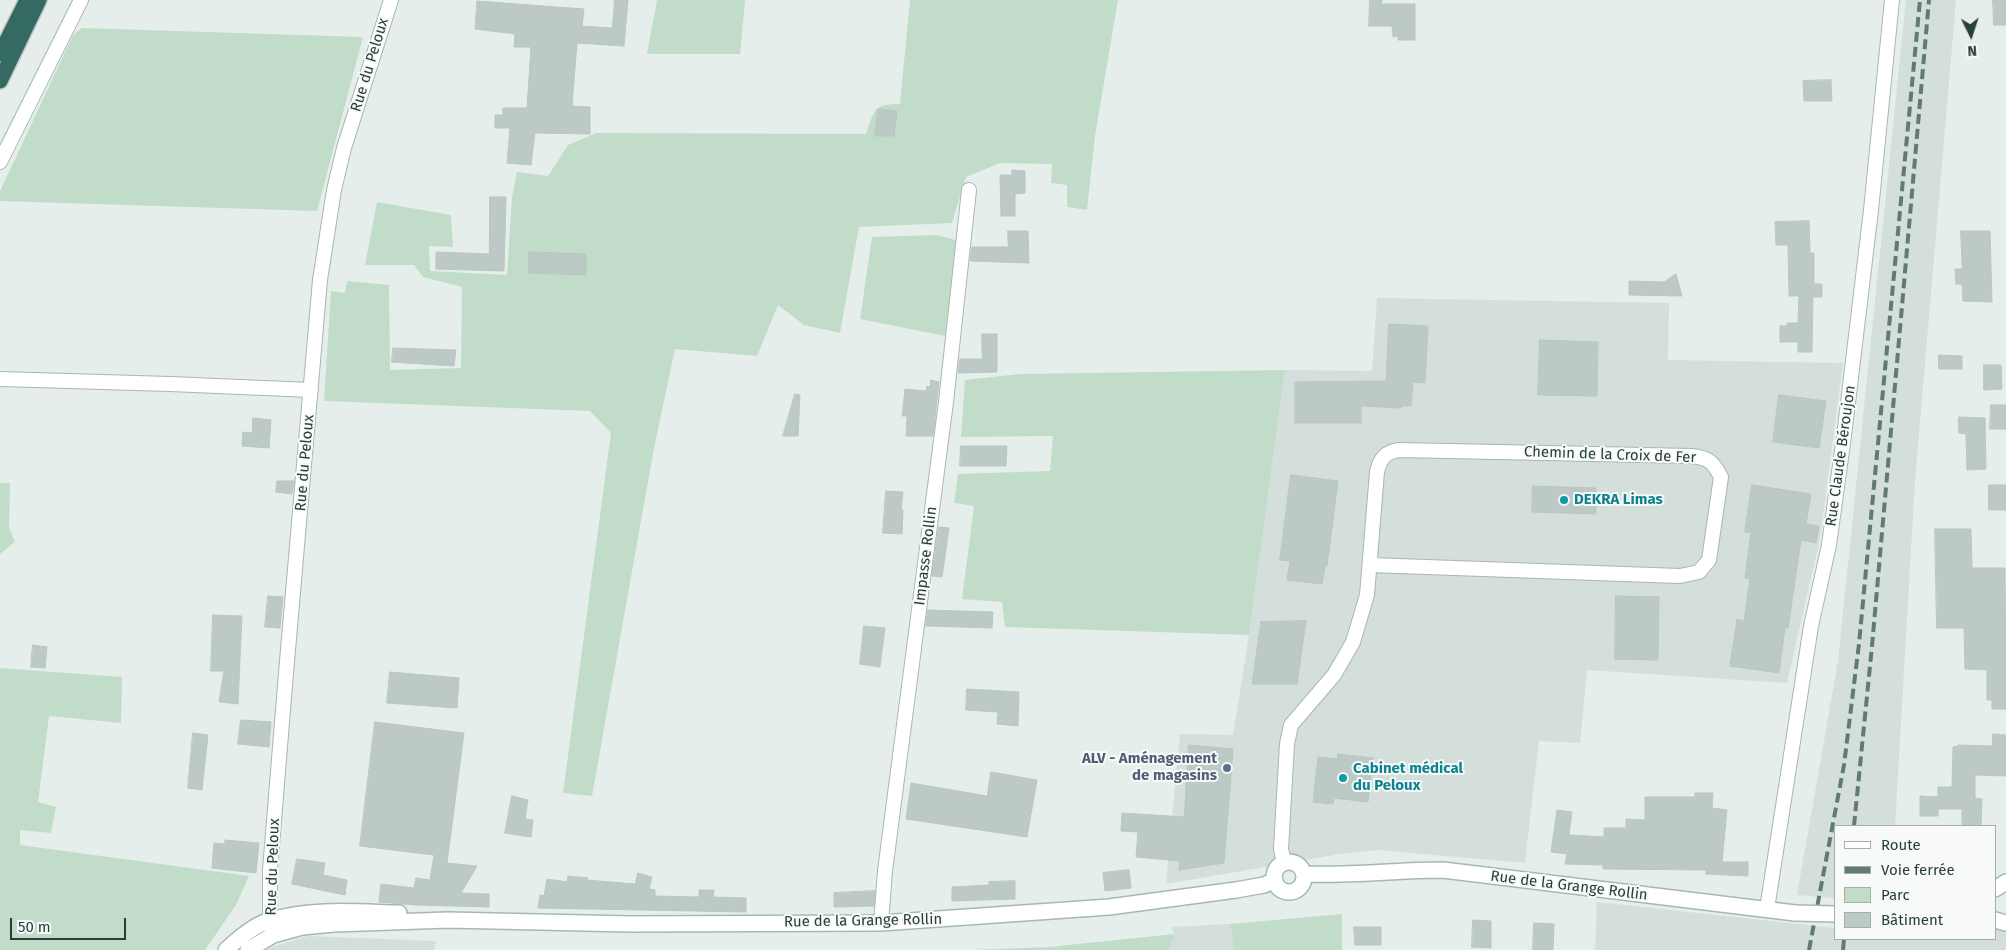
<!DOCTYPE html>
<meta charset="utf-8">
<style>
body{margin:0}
#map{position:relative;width:2006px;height:950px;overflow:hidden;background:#e6eeeb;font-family:"Fira Sans",sans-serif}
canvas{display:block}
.legend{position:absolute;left:1834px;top:825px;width:162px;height:115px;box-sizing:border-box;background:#f7faf9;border:1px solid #a3afad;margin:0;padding:6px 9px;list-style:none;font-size:15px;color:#263f3a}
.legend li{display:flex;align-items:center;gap:10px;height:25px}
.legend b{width:25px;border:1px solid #a3afad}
.north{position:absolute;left:1946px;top:10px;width:50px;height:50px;-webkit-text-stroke:4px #f7faf9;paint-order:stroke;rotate:176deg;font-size:14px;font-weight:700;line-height:20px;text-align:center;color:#263f3a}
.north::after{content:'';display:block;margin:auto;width:18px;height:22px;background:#263f3a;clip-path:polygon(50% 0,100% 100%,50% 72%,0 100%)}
.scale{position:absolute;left:10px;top:918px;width:116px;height:22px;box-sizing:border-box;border:2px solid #263f3a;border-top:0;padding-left:6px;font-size:15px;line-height:18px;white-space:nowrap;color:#263f3a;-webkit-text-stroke:4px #f7faf9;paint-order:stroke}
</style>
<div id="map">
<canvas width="2006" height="950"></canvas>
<ul class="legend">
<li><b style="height:6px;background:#fff"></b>Route</li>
<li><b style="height:6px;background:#617a75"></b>Voie ferrée</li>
<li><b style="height:14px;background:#c1ddca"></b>Parc</li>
<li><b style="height:14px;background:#bcc9c4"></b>Bâtiment</li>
</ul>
<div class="north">N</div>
<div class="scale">50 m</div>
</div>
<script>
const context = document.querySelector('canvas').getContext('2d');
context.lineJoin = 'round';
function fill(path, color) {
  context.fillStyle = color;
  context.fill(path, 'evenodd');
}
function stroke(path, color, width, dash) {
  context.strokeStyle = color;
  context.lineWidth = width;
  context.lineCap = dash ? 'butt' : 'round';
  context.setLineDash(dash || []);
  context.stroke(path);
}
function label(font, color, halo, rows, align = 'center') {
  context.font = font + ' "Fira Sans",sans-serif';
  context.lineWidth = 4;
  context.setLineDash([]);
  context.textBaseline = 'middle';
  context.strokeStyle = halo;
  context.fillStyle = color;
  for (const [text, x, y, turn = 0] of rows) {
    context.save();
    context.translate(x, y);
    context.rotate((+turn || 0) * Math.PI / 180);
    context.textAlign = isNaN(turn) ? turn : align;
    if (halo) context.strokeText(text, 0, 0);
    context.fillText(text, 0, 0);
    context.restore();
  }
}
const built = new Path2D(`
 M1906,0H1956L1915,481L1895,826H1835V898L1797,895L1838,661Z
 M1377,298L1669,303L1668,360L1843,363L1820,539L1787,683L1587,670L1580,743L1539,741L1525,863L1378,850L1340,854L1166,884L1180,734L1233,735L1249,635L1285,370L1372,371Z
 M1597,902L1835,928V939H1995V923L2006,925V950H1595Z
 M1230,924L1234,950H1169L1175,934L1171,927Z
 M308,936L436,941L434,950H267L272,947Z`);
const green = new Path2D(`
 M657,0H745L740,54H647Z
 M910,0H1118L1095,136L1087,210L1067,207V185L1051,183L1052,164L1000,163L966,177L952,223L859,227L840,333L804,325L778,305L757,356L675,349L654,448L592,796L563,793L611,433L590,411L324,401L331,291L345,293L347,281L389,285L390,370L461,368L462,287L423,277L414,265H365L377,202L451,215L453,247L429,246L430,271L507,275L512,197L517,172L548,176L568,145L596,133L866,134C875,109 873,104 900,104Z
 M82,28L363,37L317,211L0,201V191L73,35Z
 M937,235L959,241L945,336L860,319L872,237Z
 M1285,370L1249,635L1005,627L1002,602L962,599L974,506L954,503L958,474L1050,471L1053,436L961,437L965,380L1020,374Z
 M0,483H10L9,528L15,542L0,554Z
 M0,668L122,677L121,723L49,716L38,802L56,807L51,833L20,830V845L249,876L236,905L205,950H0Z
 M1342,914V950H1234L1230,924Z
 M1175,934L1169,950H972L1048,947Z`);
const building = new Path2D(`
 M615,0H628L624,46L577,43L572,106L590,107V134L535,133L531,165L507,163L510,128H495V115H503V108H527L531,47H514L515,34L475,29L477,1L584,9L582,26L612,28Z
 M1370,0H1382L1381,4H1415V40H1398V36L1393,37L1392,26H1369Z
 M1993,0H2006V25H1994Z
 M1831,80L1832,101H1804L1803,81Z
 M878,109L897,111L894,136H875Z
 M1012,170L1025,171V193L1015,194V216H1001L1000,175H1012Z
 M490,197H506L504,271L436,269V252L489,254Z
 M1809,221L1810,253H1814V284H1822V297H1813L1812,352H1798V342H1780V326H1787V323H1798L1799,296H1789L1788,245H1776L1775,222Z
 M1008,231H1028L1029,263L970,261L972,247H1008Z
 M1961,231H1990L1992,302L1963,301L1962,284H1956L1955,269H1962Z
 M529,252L586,254V275L529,273Z
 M1676,274L1682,296L1629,295V281L1664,282Z
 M1389,324L1428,326L1425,383L1413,382L1411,406H1401V408L1361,406V423H1295V382L1386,381Z
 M982,334H997V372L958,373L960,359H982Z
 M1540,340L1598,342L1597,396L1538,395Z
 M393,348L456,350L454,366L392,362Z
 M1939,355L1962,356V369H1939Z
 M1984,365H2001L2002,389L1984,390Z
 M931,380L939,382L933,436H906L907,416H902L905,389L926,391L927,386L930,387Z
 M795,394L800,395L798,436H783Z
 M1779,395L1826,401L1819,448L1773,442Z
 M1991,405H2006V429H1990Z
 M1959,417L1985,418L1986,469L1967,470L1966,434L1959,433Z
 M253,418L271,420L269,448L242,446L243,432L252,433Z
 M961,446H1007L1006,466H960Z
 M1291,475L1338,481L1327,566H1325L1322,584L1287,580L1290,561L1280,560Z
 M277,481H294L292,494L276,492Z
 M1752,485L1811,494L1806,524L1819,526L1816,543L1801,540L1788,628H1785L1779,673L1730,666L1737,619L1744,621L1750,579L1745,578L1751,533L1745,532Z
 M1989,485H2006V510H1989Z
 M1533,486L1596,488V514L1532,512Z
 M886,491L903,492L901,510H903L902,534L883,533Z
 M939,527L949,528L942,577L932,576Z
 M1935,529H1971L1972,568H2005L2006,709H1992V700H1987V670L1965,669L1964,628H1937Z
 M268,596L283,597L280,628L265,627Z
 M1616,596L1659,597L1658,660L1615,659Z
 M928,610L993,612L992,628L926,626Z
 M213,615L242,616L238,704L219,702L224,671H211Z
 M1306,621L1297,684H1252L1261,622Z
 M864,626L885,628L880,667L860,664Z
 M33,645L47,647L45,668L31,667Z
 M390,672L459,678L457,708L387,703Z
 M967,689L1019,692L1018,726L997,724L998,712L966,710Z
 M241,720L271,722L269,747L238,744Z
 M375,722L464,733L447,863L477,866L461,893L489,894V907L415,905L379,902L381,884L414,888L416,878L430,880L434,855L360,846Z
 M193,733L208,735L202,790L188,788Z
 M1993,734L2006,735V776L1975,775V798L1982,799L1981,826H1962V809H1938V816H1920V796L1938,797V787H1952L1953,747L1958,746V745L1992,746Z
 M1189,745L1233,749L1224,863L1179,870L1180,861L1136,857L1138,832L1121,831L1122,813L1184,817Z
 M1338,754L1373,758L1368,802L1334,798L1333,804L1313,802L1318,757L1337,759Z
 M991,772L1037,780L1027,837L906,819L911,783L987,796Z
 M1695,793H1713L1712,808L1727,810L1722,862H1748V876L1706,874V870L1603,869V865L1565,864L1567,854L1551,852L1557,810L1572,812L1569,835L1604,837V828H1626V819L1645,820V797H1695Z
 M512,796L528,800L525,819L533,820L531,837L505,833Z
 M225,840L259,843L256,873L212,868L214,843L225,844Z
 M297,859L325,863L323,875L347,880L345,895L292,884Z
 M1129,870L1131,888L1105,891L1103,873Z
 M638,873L652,877L649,889L655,890V896L699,897V890H714L713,897L746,898V912L538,908L540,895L544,896L547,879L567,882L568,876L588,878L587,880L635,884Z
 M1015,881V899L952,901V887L989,885V882Z
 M875,891L874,906L834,907V893Z
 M1473,920L1491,921V948L1472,947Z
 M1534,923L1554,924L1553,950H1533Z
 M1354,927H1381V945H1355Z`);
const minor = new Path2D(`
 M0,162L81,0
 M0,379L170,384L311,390
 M1284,863L1281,849L1287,744L1291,725L1334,675L1353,642L1367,595L1377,472C1380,459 1385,452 1399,450L1692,456C1709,458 1713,462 1721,477L1709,560L1699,572L1680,576L1370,565
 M1767,909L1811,626L1829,545L1844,436L1871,210L1892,0
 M881,923L885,871L946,402L969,190
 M272,930L270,920V870L286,673L320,280L334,190L344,148L391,0`);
const secondary = new Path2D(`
 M1274 877a15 15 0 1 1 30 0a15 15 0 1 1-30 0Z
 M1304,874C1350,876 1397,870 1443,870L1795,913
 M1995,889L2006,882
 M1995,920L2006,923
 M226,950C239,938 254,925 271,920C312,908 357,912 399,913
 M248,950L273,935L302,927L334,924L448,920L630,924L881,923L1109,907L1236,890L1264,885L1275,880`);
const motorway = new Path2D(`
 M0,54L27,0
 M0,81L39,0`);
const rail = new Path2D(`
 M1854,826L1872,646L1929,0
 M1809,950L1844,765L1859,644L1920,0
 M1843,950L1844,939`);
const secondaryBridge = new Path2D(`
 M1795,913L1835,914`);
const markers = [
 [1564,500,5,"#0f9aa8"],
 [1227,768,5,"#5c6f8a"],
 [1343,778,5,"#0f9aa8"]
];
const streetNames = [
 ["Rue du Peloux",370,65,-73],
 ["Chemin de la Croix de Fer",1610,455,2],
 ["Rue Claude Béroujon",1841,456,-82],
 ["Rue du Peloux",305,463,-85],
 ["Impasse Rollin",926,556,-83],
 ["Rue du Peloux",273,867,-88],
 ["Rue de la Grange Rollin",1569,886,7],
 ["Rue de la Grange Rollin",863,921,-1]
];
const cultureNames = [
 ["DEKRA Limas",1574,500],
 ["Cabinet médical",1353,769],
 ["du Peloux",1353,786]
];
const serviceNames = [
 ["ALV - Aménagement",1217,759],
 ["de magasins",1217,776]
];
fill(built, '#d4deda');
fill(green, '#c1ddca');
fill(building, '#bcc9c4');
stroke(building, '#b9c7c2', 1);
stroke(minor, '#a9b6b2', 16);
stroke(secondary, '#a5b9b3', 18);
stroke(motorway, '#c2c9c8', 18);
stroke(minor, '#fff', 14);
stroke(secondary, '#fff', 15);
stroke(motorway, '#346a61', 15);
stroke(rail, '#617a75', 4, [10, 5]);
stroke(secondaryBridge, '#a5b9b3', 18, []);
stroke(secondaryBridge, '#fff', 15);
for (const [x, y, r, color] of markers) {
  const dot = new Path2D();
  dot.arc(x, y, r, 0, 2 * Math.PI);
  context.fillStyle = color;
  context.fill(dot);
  stroke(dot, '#f7faf9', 2);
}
label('15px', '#263f3a', '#f7faf9', streetNames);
label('bold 15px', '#0d838f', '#f7faf9', cultureNames, 'left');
label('bold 15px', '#4e5e75', '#f7faf9', serviceNames, 'right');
</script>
